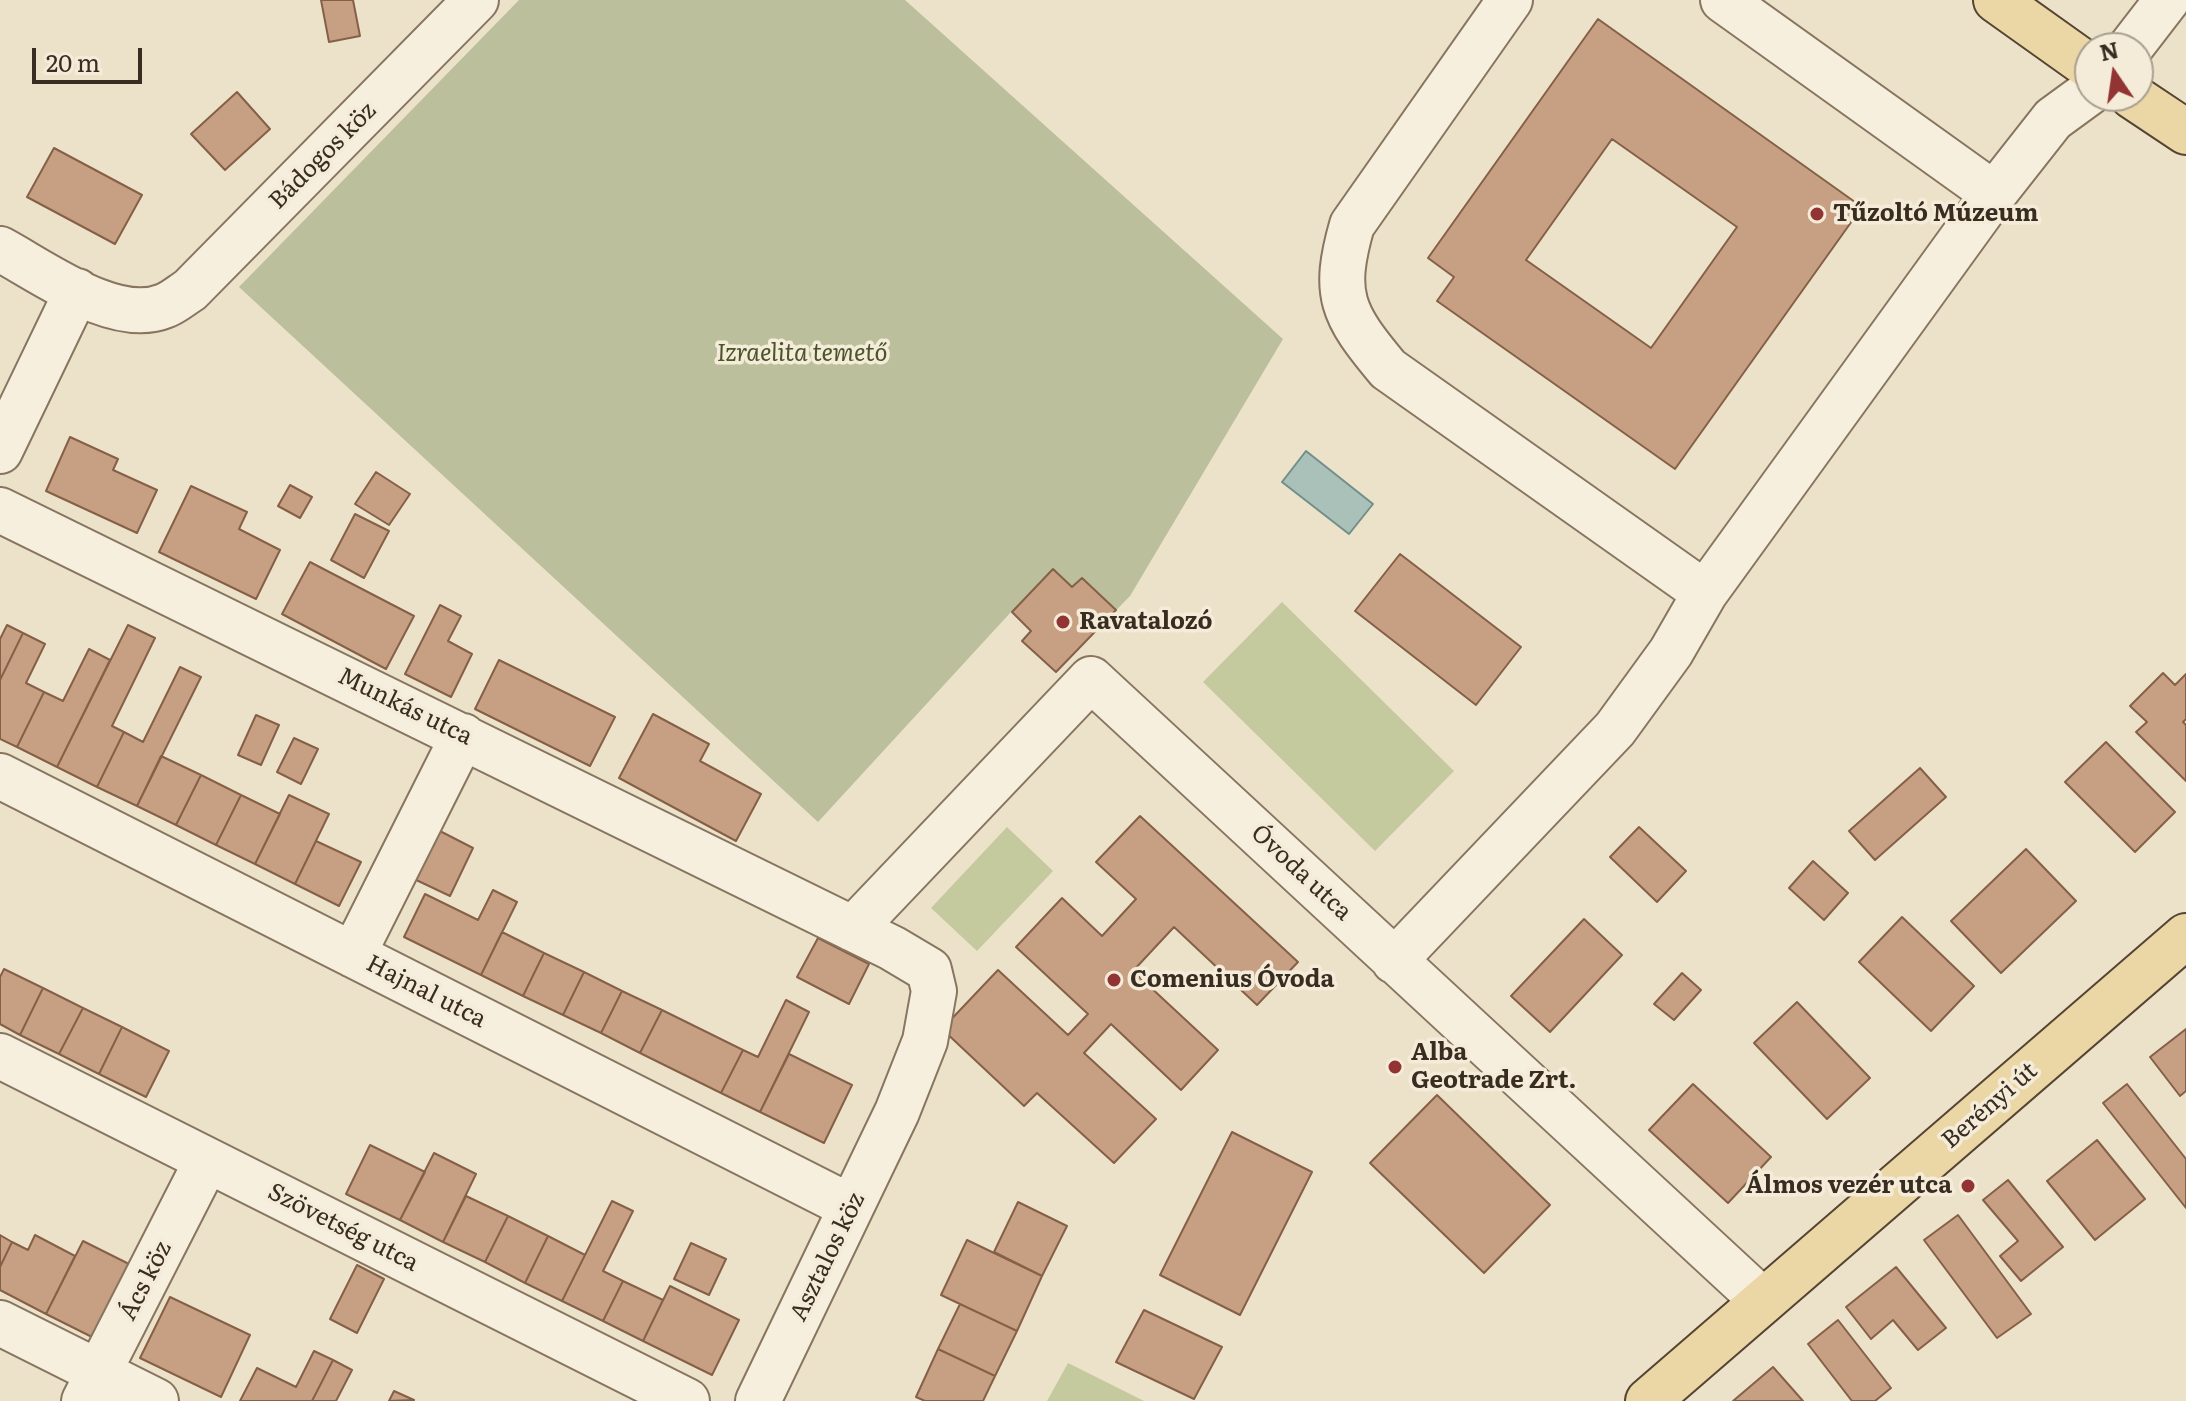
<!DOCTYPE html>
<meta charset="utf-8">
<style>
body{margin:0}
#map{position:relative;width:2186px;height:1401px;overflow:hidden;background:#ece2ca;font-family:Literata,serif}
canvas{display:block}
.north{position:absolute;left:2074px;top:32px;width:80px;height:80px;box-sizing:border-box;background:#f4ecd9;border:2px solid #a9a090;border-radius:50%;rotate:347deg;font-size:22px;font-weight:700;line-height:32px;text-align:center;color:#392d22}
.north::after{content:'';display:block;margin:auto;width:28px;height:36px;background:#923434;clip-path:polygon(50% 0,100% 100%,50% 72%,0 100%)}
.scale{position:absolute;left:32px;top:48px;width:110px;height:36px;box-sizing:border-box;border:4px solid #392d22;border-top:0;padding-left:10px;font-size:24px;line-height:28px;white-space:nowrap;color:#392d22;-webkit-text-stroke:6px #f4ecd9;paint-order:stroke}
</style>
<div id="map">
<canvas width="2186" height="1401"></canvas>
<div class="north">N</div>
<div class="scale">20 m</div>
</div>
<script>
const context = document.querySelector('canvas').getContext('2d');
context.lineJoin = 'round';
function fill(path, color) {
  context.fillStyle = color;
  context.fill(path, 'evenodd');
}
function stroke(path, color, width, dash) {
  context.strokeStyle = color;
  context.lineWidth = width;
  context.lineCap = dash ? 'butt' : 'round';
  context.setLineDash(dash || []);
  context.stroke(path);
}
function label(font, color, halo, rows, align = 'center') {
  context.font = font + ' Literata,serif';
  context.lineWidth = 7;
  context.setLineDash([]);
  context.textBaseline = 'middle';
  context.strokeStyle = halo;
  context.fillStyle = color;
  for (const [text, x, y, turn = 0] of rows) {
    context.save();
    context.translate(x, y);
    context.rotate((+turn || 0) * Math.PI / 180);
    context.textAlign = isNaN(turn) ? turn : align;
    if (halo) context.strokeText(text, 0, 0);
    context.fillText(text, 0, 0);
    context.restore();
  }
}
const green = new Path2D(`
 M1282,602L1454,771L1375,851L1203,682Z
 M1007,827L1053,871L977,951L931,908Z
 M1068,1363L1144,1401H1047Z`);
const cemetery = new Path2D(`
 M519,0H905L1283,339L1130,596L1056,672L1022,641L1031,631L1011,612L818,822L239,287Z`);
const water = new Path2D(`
 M1306,451L1373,504L1349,534L1282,482Z`);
const building = new Path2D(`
 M321,0H353L360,36L329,42Z
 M1598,19L1862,207L1675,469L1437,301L1454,277L1428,258ZM1612,139L1737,227L1651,348L1526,260Z
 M237,92L270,129L225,170L191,134Z
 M54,148L142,195L115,244L27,197Z
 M70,437L118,459L113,470L157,490L137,533L46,491Z
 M376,472L410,494L389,525L355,504Z
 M290,485L312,497L300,518L278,506Z
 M191,486L247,512L239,529L280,550L256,599L159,552Z
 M355,514L389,531L364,578L331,560Z
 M1400,554L1521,647L1476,705L1355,611Z
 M310,562L414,616L386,669L282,614Z
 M1053,569L1072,587L1082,578L1116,610L1056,672L1022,641L1031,631L1012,612Z
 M440,605L461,616L448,641L472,654L451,697L405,674Z
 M7,625L23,633L0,680V639Z
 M128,625L155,638L112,726L124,732L97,787L57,767Z
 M23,633L45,644L26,683L44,692L17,747L0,739V680Z
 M89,649L110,660L57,767L17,747L44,692L63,701Z
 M499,660L615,717L590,766L475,709Z
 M180,667L201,677L137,806L97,787L124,732L143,742Z
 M2163,673L2175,685L2186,674V719L2183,722L2186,725V781L2136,732L2147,722L2130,706Z
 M653,714L709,744L700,761L761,794L736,841L619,778Z
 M256,715L279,725L261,765L238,755Z
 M294,738L318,749L301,784L277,772Z
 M2106,742L2175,812L2135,852L2065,782Z
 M161,756L201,775L176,825L137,806Z
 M1920,768L1946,797L1875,860L1849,831Z
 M201,775L241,795L216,845L176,825Z
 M241,795L280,814L255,864L216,845Z
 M289,795L329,814L295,884L255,864Z
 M1140,816L1298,962L1257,1005L1174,927L1133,971L1218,1050L1181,1090L1111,1024L1084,1053L1156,1119L1114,1163L1037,1093L1024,1106L942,1029L998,970L1068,1035L1088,1014L1016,947L1062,898L1102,936L1136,899L1096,862Z
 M1639,827L1686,871L1657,902L1610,857Z
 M436,829L473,848L450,896L412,878Z
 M316,841L361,862L339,906L295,884Z
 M2026,849L2076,901L2001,973L1951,921Z
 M1813,861L1848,893L1824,920L1789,888Z
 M493,890L517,902L481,975L404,937L425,894L478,920Z
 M1902,917L1974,986L1931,1031L1859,962Z
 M1584,919L1622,955L1550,1032L1511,996Z
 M502,932L544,953L523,996L481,975Z
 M818,938L869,964L849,1004L797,977Z
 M544,953L584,972L563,1015L523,996Z
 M4,969L43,988L20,1035L0,1024V977Z
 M584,972L622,991L601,1033L563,1015Z
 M1682,973L1701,990L1674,1020L1654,1004Z
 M43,988L83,1008L59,1054L20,1035Z
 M622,991L662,1010L640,1053L601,1033Z
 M786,1000L809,1012L760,1112L721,1093L743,1050L758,1057Z
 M1797,1002L1870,1078L1827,1119L1754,1043Z
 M83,1008L122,1027L99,1074L59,1054Z
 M662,1010L743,1050L721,1093L640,1053Z
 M122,1027L169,1051L146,1097L99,1074Z
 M2186,1029V1091L2180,1096L2150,1057Z
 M789,1054L852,1085L824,1143L760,1112Z
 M1693,1084L1771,1157L1728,1203L1649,1130Z
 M2127,1084L2186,1159V1208L2103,1103Z
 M1437,1095L1550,1205L1484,1273L1370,1163Z
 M1232,1132L1312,1172L1240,1315L1160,1275Z
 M2097,1140L2145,1199L2095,1240L2047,1181Z
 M370,1145L425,1172L400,1220L346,1194Z
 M434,1153L476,1174L443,1242L400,1220Z
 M2008,1180L2063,1247L2021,1281L2000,1256L2018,1241L1983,1200Z
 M466,1196L508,1216L485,1262L443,1242Z
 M612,1201L633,1211L603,1271L623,1281L603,1321L562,1301Z
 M1018,1202L1067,1226L1042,1276L994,1252Z
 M1958,1215L2031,1314L1997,1338L1924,1240Z
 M508,1216L548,1236L525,1283L485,1262Z
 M0,1235L12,1242L0,1267Z
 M35,1235L75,1256L46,1314L0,1290V1267L12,1242L28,1250Z
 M548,1236L585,1255L562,1301L525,1283Z
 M967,1240L1042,1276L1017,1331L941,1295Z
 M83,1241L133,1266L96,1339L46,1314Z
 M691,1243L726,1259L709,1295L674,1279Z
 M357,1265L384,1279L357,1333L330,1319Z
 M1896,1267L1946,1328L1918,1350L1893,1320L1871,1339L1846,1307Z
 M623,1281L663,1300L643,1341L603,1321Z
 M670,1286L739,1320L712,1375L643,1341Z
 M170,1297L250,1335L221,1397L140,1358Z
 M960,1304L1017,1331L995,1376L938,1349Z
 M1144,1310L1222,1347L1194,1399L1116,1362Z
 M1838,1320L1891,1388L1875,1401H1852L1808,1344Z
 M938,1349L995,1376L983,1401H925L916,1397Z
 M314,1351L333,1360L312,1401H240L257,1368L296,1387Z
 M333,1360L352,1370L336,1401H312Z
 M1773,1367L1803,1401H1733Z
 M394,1391L414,1400L389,1401Z`);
const minor = new Path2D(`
 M1510,0L1352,225C1332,295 1342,314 1388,369L1705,593
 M1723,0L1994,194
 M2130,48L2167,0
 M0,249C43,272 115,326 164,306C173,303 182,295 190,290L476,0
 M0,451L77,291
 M0,510L892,948L929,970L934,991L925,1041L897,1112L758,1401
 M0,776L851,1207
 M853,929L1091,679L1763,1301
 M353,955L463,736
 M1394,961L1615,729L1671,652L1705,593L1994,194L2053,119L2090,92
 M0,1056L687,1401
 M0,1323L156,1401
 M84,1401L207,1160`);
const major = new Path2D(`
 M1996,0L2090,67
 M2132,96L2186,132
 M1648,1401L2186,936`);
const markers = [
 [1817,214,8,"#923434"],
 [1063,622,8,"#923434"],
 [1114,980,8,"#923434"],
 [1395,1067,8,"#923434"],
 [1968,1186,8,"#923434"]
];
const streetNames = [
 ["Bádogos köz",323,156,-45],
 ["Munkás utca",405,707,26],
 ["Óvoda utca",1301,873,43],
 ["Hajnal utca",426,992,27],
 ["Berényi út",1990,1106,-41],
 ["Szövetség utca",343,1228,27],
 ["Asztalos köz",828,1257,-64],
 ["Ács köz",146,1281,-63]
];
const poiNames = [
 ["Tűzoltó Múzeum",1833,214],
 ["Ravatalozó",1079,622],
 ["Comenius Óvoda",1130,980],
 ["Alba",1411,1053],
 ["Geotrade Zrt.",1411,1081],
 ["Álmos vezér utca",1952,1186,"right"]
];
const parkNames = [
 ["Izraelita temető",802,354]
];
fill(green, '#c4c99e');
fill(cemetery, '#bbbf9c');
fill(water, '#aac1ba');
stroke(water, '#718f88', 2);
fill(building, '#c7a083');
stroke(building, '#856047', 2);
stroke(minor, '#877560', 48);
stroke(major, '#564433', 48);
stroke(minor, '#f7efdd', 44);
stroke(major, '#ebd6a6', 44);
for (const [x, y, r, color] of markers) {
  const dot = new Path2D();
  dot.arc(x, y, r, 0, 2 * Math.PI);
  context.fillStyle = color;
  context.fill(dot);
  stroke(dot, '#f4ecd9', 3);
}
label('24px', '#392d22', '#f4ecd9', streetNames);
label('bold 24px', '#392d22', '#f4ecd9', poiNames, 'left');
label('italic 24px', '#49542a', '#f4ecd9', parkNames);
</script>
